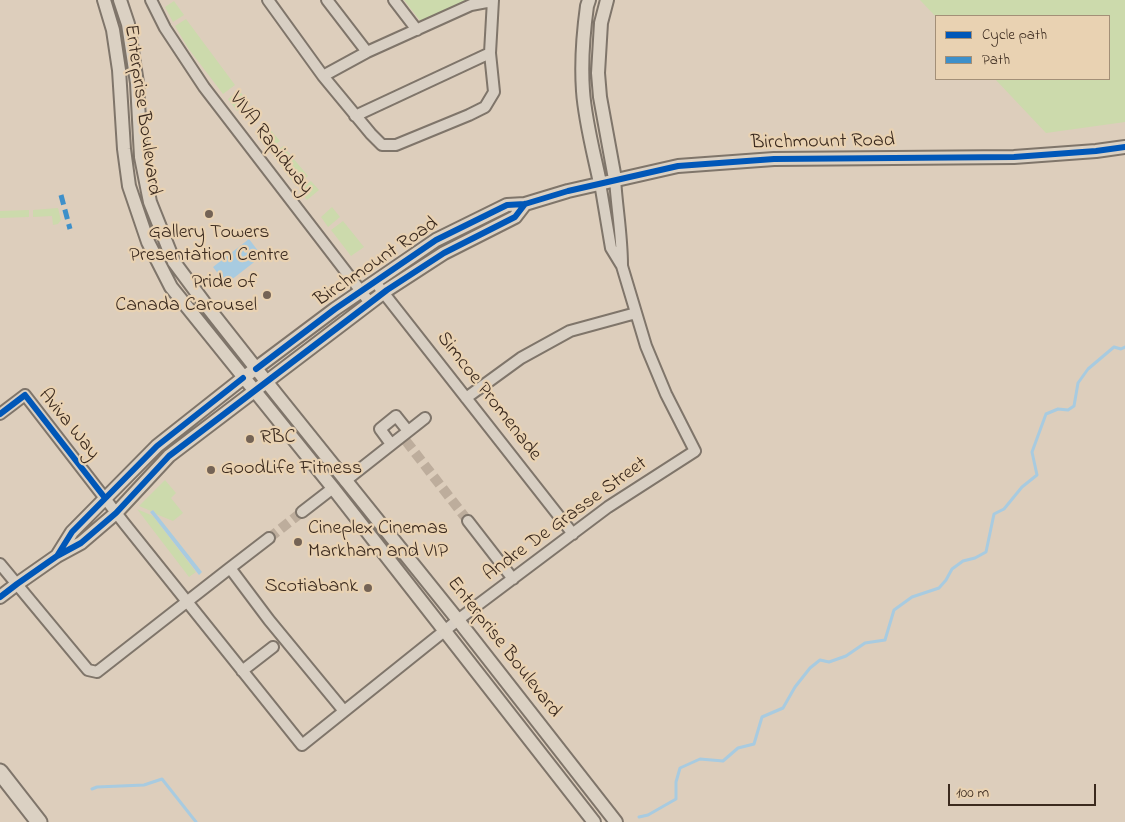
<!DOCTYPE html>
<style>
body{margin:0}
#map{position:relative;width:1125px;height:822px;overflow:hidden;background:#ddcebc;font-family:"Indie Flower",sans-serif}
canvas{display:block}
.legend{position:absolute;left:935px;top:15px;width:175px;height:65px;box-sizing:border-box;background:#e9d2b2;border:1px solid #a38f77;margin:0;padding:6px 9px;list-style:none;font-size:15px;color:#3b2a1e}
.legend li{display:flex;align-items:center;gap:10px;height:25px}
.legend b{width:25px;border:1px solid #a38f77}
.scale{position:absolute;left:948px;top:784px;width:148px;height:22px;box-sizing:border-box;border:2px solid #3b2a1e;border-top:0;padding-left:6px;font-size:15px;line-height:18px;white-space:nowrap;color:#3b2a1e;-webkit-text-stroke:4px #e9d2b2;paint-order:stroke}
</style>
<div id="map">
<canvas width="1125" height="822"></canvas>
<ul class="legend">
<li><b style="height:6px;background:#0057b8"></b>Cycle path</li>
<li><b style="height:6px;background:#3e90ca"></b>Path</li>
</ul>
<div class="scale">100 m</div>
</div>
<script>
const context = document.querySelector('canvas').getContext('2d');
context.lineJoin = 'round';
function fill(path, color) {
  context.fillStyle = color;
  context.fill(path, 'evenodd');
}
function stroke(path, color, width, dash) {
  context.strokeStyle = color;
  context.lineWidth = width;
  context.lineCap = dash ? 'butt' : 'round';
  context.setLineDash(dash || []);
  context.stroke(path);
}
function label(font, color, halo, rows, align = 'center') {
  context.font = font + ' "Indie Flower",sans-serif';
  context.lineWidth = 4.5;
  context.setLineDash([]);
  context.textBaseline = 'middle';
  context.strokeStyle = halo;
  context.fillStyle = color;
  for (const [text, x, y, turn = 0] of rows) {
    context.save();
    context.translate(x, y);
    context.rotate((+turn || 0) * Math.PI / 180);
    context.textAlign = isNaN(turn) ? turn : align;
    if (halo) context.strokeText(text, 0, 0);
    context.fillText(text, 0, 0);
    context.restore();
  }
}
const green = new Path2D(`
 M404,0H472L421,22Z
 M920,0H1125V122L1046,133L995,79H1109V16L936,17Z
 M174,1L184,15L173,22L165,7Z
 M186,19L235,85L223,94L188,48L175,26Z
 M239,90L248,102L237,111L228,99Z
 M268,127L280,141L268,150L257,136Z
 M283,146L308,176L296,186L272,154Z
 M311,181L319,190L307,200L299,190Z
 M332,207L340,217L328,227L321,217Z
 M58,208L61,220L58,224L53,225L52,216L33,217V210Z
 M29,210V217L0,218V211Z
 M343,221L364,247L351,256L331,230Z
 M165,480L176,493L171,498L183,513L173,521L156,514L153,510L151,511L139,506Z
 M137,509L153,516L196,572L189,577Z`);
const water = new Path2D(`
 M249,239L262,256L226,284L213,267Z
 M153,510L202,572L199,575L150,512Z`);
const stream = new Path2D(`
 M92,789L97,787L144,785L162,779L196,822
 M639,817L648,815L676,799V782L680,768L700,759L723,761L738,748L754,744L762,717L783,708L795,687L810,668L820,660L829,662L846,656L865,643L885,640L894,610L912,597L939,588L946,580L952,569L963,561L975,558L986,552L994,514L1004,509L1022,487L1037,475L1032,452L1046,414L1058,409L1068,410L1074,406L1078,383L1088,369L1114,347L1121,349L1125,347`);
const minorTunnel = new Path2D(`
 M406,441L468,521
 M269,538L302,512`);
const minor = new Path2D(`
 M151,0L165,28L204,87L370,303
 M268,0L323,76L371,134L382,145H396L469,115L485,107L494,92L490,53L493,0
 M327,0L367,52
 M394,0L417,30
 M323,76L367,52L471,5L492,1
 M355,116L490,53
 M615,179C617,209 622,236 622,265
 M379,287L573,534
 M466,398L521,358L570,331L636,313
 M0,414L25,395L124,523L302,745L463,616L608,507L695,451L666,394L646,346L622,266L611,248L600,183
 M391,444L380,429L396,416L408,431
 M345,481L425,418
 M302,512L333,488
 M468,521L513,579
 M0,564L88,670L97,672L230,568L269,620L344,711
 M230,568L269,538
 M242,671L273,647`);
const major = new Path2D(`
 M104,0L113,30L119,70L124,149L129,186L148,242L171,287L333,488L594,822
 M120,0L128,24L137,83L141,157L150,202L174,262L206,305L277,395L458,620L616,822
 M589,0L587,6C583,35 581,63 583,91C585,121 594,154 600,183
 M607,0L601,23L598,73L600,97L615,179
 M57,556L72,532L157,446L243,378L335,309L436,240L507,205L525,204L568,191L678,166L774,159L1014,157L1096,151L1125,147
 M0,597L17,584L57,556L81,543L116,513L169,456L370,303L387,290L444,253L515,217L525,204`);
const highway = new Path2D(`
 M0,772L39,822`);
const quiet = new Path2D(`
 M61,195L70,229`);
const cycleway = new Path2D(`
 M256,369L335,309L436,240L507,205L525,204L568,191L678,166L774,159L1014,157L1096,151L1125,147
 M0,414L25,395L105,498
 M57,556L72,532L157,446L243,378
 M0,597L17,584L57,556L81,543L116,513L169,456L370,303L387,290L444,253L515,217L525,204`);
const markers = [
 [209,214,5,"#746355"],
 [267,295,5,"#746355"],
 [250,439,5,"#746355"],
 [211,470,5,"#746355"],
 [298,542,5,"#746355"],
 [368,588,5,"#746355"]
];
const streetNames = [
 ["Enterprise Boulevard",141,110,82],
 ["Birchmount Road",823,143,-1],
 ["VIVA Rapidway",270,144,52],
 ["Birchmount Road",377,263,-34],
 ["Simcoe Promenade",488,397,52],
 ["Aviva Way",68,425,51],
 ["Andre De Grasse Street",566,520,-36],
 ["Enterprise Boulevard",503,648,52]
];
const poiNames = [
 ["Gallery Towers",209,234,"center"],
 ["Presentation Centre",209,257,"center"],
 ["Pride of",257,284,"right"],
 ["Canada Carousel",257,307,"right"],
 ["RBC",260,439],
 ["GoodLife Fitness",221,470],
 ["Cineplex Cinemas",308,530],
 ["Markham and VIP",308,553],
 ["Scotiabank",358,588,"right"]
];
fill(green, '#ccdaac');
fill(water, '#a8cbe0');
stroke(stream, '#a8cbe0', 3);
stroke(minorTunnel, '#bdad9c', 10, [10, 5]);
stroke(minor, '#7f756a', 14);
stroke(major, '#7f756a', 16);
stroke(highway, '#7f756a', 19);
stroke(minor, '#d8cfc3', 10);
stroke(major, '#dbd1c3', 12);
stroke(highway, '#dbd1c3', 15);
stroke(quiet, '#3e90ca', 5, [10, 5]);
stroke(cycleway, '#0057b8', 6);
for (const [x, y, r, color] of markers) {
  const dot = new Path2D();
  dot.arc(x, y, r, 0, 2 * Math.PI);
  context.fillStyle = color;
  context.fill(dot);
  stroke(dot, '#e9d2b2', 2);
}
label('20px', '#3b2a1e', '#e9d2b2', streetNames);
label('20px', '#3b2a1e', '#e9d2b2', poiNames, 'left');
</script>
